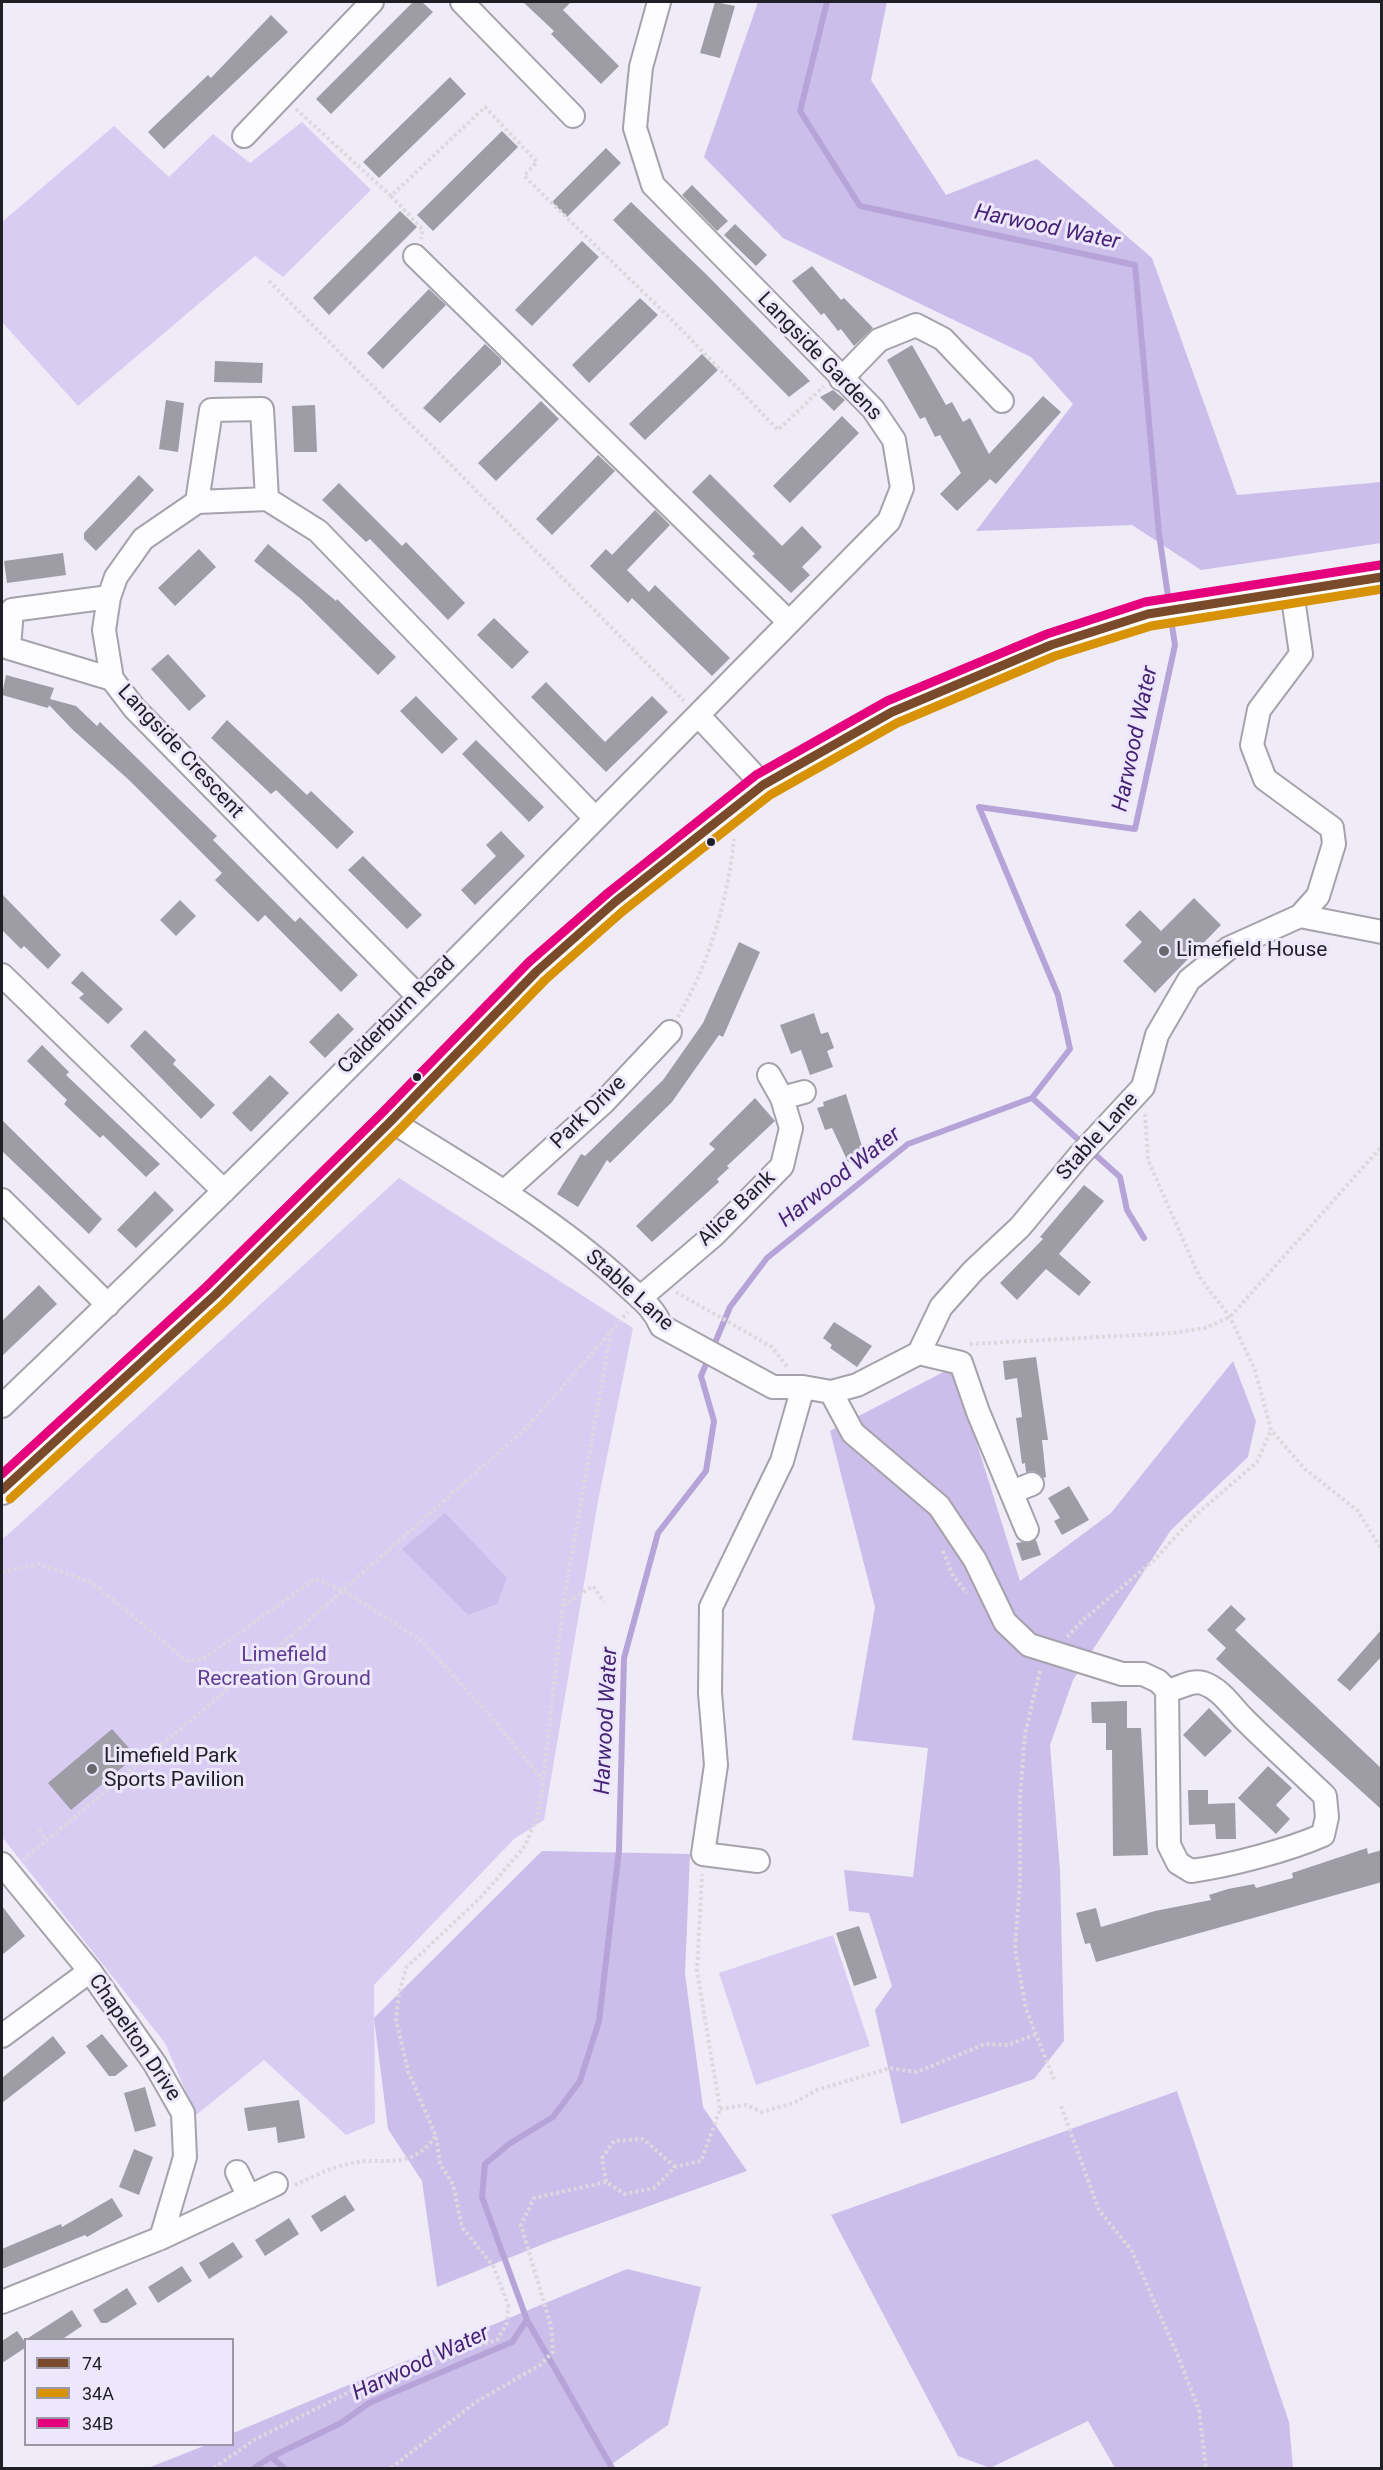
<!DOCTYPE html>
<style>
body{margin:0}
#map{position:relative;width:1383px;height:2470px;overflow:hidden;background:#efecf7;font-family:Roboto,sans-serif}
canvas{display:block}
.frame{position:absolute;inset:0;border:3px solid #211f26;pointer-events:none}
.legend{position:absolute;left:24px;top:2338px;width:210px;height:108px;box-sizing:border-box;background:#ede7fc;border:2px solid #9b97a6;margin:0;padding:8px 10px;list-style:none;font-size:18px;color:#211f26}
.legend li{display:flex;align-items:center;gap:12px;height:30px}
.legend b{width:30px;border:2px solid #9b97a6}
</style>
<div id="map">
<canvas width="1383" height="2470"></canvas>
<div class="frame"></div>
<ul class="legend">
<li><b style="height:8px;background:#7a4b2a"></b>74</li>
<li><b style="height:8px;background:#d79206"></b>34A</li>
<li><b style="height:8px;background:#e5007d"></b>34B</li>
</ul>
</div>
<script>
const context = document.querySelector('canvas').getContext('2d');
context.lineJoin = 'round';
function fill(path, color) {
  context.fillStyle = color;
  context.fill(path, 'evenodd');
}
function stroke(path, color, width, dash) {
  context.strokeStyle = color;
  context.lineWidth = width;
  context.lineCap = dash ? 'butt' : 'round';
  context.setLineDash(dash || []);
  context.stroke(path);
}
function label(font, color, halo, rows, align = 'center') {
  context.font = font + ' Roboto,sans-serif';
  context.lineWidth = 6;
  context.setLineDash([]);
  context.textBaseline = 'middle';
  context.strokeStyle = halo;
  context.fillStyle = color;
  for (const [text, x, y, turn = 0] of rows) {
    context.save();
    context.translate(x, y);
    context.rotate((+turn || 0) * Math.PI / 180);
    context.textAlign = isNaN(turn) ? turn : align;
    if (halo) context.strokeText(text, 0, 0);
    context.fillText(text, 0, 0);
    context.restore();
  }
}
const green = new Path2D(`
 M302,122L371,190L283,277L255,256L78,406L2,322V222L114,126L169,177L213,134L250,163Z
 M399,1178L633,1328L598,1501L544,1820L514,1839L374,1985L375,2123L346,2135L264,2060L196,2115L165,2043L2,1837V1540Z
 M833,1935L870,2046L756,2085L719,1973Z`);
const forest = new Path2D(`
 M758,2H887L871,80L946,195L1037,159L1152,258L1237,495L1381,482V543L1201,570L1132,525L976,531L1073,404L1031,357L783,238L704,157Z
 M1233,1361L1256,1421L1248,1457L1171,1530L1073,1680L1050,1745L1060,1870L1064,2041L1034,2079L901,2124L875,2010L892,1986L869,1913L849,1911L844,1870L913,1877L928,1748L852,1740L875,1607L830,1431L953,1367L1020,1581L1111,1513Z
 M445,1513L507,1578L497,1604L468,1615L402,1549Z
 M542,1851L690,1854L685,1974L703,2107L747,2171L551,2241L437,2287L422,2181L388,2129L374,2018Z
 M1177,2091L1289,2422L1293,2468H1115L1088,2421L990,2468L958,2456L831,2215Z
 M627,2269L701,2287L668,2425L606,2468H148L206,2445L232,2444L233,2433Z`);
const stream = new Path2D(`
 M827,2L800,111L860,206L1135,265L1159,534L1169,603
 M1032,1098L1120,1177L1127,1210L1144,1238
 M527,2320L612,2468
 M271,2457L284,2468
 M254,2468L271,2457L341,2423L369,2403L512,2342L527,2320L482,2197L485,2164L509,2144L553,2117L580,2081L599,2021L619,1850L624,1658L658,1533L706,1471L714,1421L701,1376L730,1307L767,1258L908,1144L1032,1098L1070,1049L1058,995L979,807L1135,829L1175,645L1171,619`);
const building = new Path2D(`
 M413,2H422L433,12L331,114L316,99Z
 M523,2H571L563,10L619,66L601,84L551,34L554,31Z
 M715,2L735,6L720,58L700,53Z
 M271,15L288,32L164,149L148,132L208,75L211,78Z
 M450,77L466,94L379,178L363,162Z
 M502,131L518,147L433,231L417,215Z
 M606,148L621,163L567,217L552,202Z
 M692,185L728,221L717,231L682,195Z
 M631,202L708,276L810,381L789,397L613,220Z
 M400,211L417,227L329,315L313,298Z
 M735,224L767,255L756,266L724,235Z
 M582,241L599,257L532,326L515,310Z
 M812,266L841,300L844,298L873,328L854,346L841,329L838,331L824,313L821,315L792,281Z
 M429,289L446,305L383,369L367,353Z
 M640,298L658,315L589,383L572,365Z
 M485,344L501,359V364L440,423L423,408Z
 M912,345L946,405L952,402L963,422L970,418L989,454L1043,396L1061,412L996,484L990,479L957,511L940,494L961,473L940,435L935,437L925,417L920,419L887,360Z
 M702,354L718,370L645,440L629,424Z
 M215,361L263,363L262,383L214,382Z
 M833,390L845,400L834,411L820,397Z
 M166,400L184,403L178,452L159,449Z
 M541,401L559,419L496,481L478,463Z
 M315,405L317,452H294L292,406Z
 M842,416L859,433L790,503L773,486Z
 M598,455L615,471L552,535L536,519Z
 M710,474L782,546L802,526L822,547L802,567L810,575L791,593L752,556L755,554L692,492Z
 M139,475L154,490L96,551L84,539V533Z
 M339,483L402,546L406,542L465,603L448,620L370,539L366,542L322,500Z
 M655,510L670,525L627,570L649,592L655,585L730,658L712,676L632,598L628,603L590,566L606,549L612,555Z
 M268,544L336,601L337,599L396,657L378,675L301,599L254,561Z
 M199,549L216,567L175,606L158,588Z
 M63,553L66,575L7,583L4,561Z
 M494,618L529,652L512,669L477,635Z
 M168,654L206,696L189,711L151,669Z
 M6,675L54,688L50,699L76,706L97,726L100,722L217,836L213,840L295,922L300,917L358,975L341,992L265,915L258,922L215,880L222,873L129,780L73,730L49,705L48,708L2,695Z
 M546,682L605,742L652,696L668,712L606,772L531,697Z
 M416,696L458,739L442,754L400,711Z
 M227,720L307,795L311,791L354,832L337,849L276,790L271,794L211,738Z
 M476,740L544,807L529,822L462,754Z
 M501,831L525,856L475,905L461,890L496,856L486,845Z
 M363,856L422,915L407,929L348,870Z
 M2,894L61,955L48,969L24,946L21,949L2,930Z
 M1194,898L1221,925L1155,993L1123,961L1142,942L1125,925L1140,910L1161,931Z
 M180,900L196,916L176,936L160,920Z
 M739,942L760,952L723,1037L719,1035L672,1102L610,1163L607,1160L578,1207L557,1194L581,1154L585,1156L663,1080L703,1023Z
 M82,971L123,1009L108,1024L79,998L84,994L71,983Z
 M338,1013L354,1029L325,1058L309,1042Z
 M814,1013L821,1034L828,1032L834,1048L827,1051L833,1067L810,1075L801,1050L791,1054L780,1025Z
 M145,1030L176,1060L173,1064L215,1105L201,1119L130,1046Z
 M42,1045L69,1072L66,1075L160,1164L146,1177L103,1135L100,1138L64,1104L67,1100L27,1061Z
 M270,1075L289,1093L251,1132L232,1113Z
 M846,1094L865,1156L848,1162L832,1128L825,1130L817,1108L824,1106L823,1102Z
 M755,1098L775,1121L727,1166L729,1168L717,1179L719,1182L652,1242L636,1226L715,1149L709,1144Z
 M2,1120L102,1219L89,1234L2,1151Z
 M1084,1185L1104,1201L1059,1254L1091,1282L1079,1296L1046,1269L1017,1300L1000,1283L1043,1239L1040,1237Z
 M155,1191L174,1210L136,1248L117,1230Z
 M39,1285L57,1304L2,1356V1321Z
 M834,1322L872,1346L857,1367L830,1348L832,1345L823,1338Z
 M1036,1357L1048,1440H1042L1046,1477L1044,1478L1034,1471L1026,1472L1025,1463L1022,1464L1016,1418L1022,1417L1017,1378L1005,1380L1003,1361Z
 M1069,1486L1089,1520L1062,1535L1054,1521L1060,1518L1048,1498Z
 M1036,1540L1041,1555L1022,1561L1016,1543Z
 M1231,1605L1246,1619L1235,1630L1382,1769V1810L1216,1659L1226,1648L1207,1630Z
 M1382,1629V1656L1350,1691L1337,1680Z
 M1127,1701V1728H1141L1148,1855L1113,1856L1112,1750H1106V1723H1092L1091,1702Z
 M1209,1708L1232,1731L1205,1757L1183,1735Z
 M112,1729L136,1756L71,1810L48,1783Z
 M1268,1766L1292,1788L1276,1805L1290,1819L1276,1834L1238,1798Z
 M1188,1790H1208V1804L1235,1803L1236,1839H1216L1215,1824L1189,1825Z
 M1367,1848L1368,1854L1382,1850V1882L1096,1962L1090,1943L1085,1944L1076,1913L1096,1908L1101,1927L1155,1911L1211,1900L1209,1895L1228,1889L1254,1884L1256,1888L1293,1878L1292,1873Z
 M2,1906L25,1936L2,1955Z
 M859,1926L877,1978L854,1986L836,1933Z
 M102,2034L128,2066L115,2076H109L86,2046Z
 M53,2036L66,2053L2,2103V2078Z
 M145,2087L156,2126L135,2132L124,2093Z
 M299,2100L305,2138L278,2143L276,2127L248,2131L244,2108Z
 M134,2149L153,2157L139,2195L119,2187Z
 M345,2195L355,2210L321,2232L311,2216Z
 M112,2198L123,2216L87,2237L85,2235L2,2269V2249L61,2224L62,2227Z
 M289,2218L299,2234L265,2256L255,2240Z
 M233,2242L243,2257L209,2279L199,2263Z
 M182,2266L192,2281L158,2303L148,2287Z
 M127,2288L137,2304L107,2323H101L93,2310Z
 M72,2310L82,2326L61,2340H25Z
 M17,2331L25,2342V2348L2,2363V2341Z`);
const path = new Path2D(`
 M296,109L391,196L485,107L537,162L524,176L675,323L778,430L824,386
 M391,196L423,230L421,239
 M269,281L684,701
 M678,1017C709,963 728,900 734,839
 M1145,1114L1148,1160L1200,1278L1230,1317L1255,1370L1271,1430L1305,1469L1358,1511L1382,1550
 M676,1292L772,1347L788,1368
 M970,1344L1173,1333L1205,1328L1230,1317L1382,1146
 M943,1551L953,1576L967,1593
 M2,1572L39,1564L91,1582L187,1661L203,1659L315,1579L343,1590L422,1641L492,1718L543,1780
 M563,1605L593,1586L604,1602
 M1067,1637L1083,1620L1153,1561L1197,1514L1257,1462L1271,1430
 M1040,1671L1025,1734L1020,1799V1881L1015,1949L1026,2009L1055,2082
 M39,1830L46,1840
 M23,1860L289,1638L526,1428L628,1312
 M1061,2106L1099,2210L1132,2251L1178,2356L1199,2410L1206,2468
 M720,2109L746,2105L762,2112L794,2103L817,2090L890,2068L917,2072L985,2044L1008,2045L1037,2034
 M606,2182L602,2158L614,2141L643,2139L675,2167
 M295,2185C311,2178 329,2168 347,2164C385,2155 407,2173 435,2137
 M214,2468L254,2440L385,2374L497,2340L507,2323L508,2305L494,2267L462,2227L453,2184L440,2164L436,2136L408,2071L396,2019L399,1993L406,1968L482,1896L525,1846L537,1817L542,1791L563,1605L611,1331
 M391,2468L476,2402L540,2365L553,2352L551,2326L521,2225L534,2198L606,2182L625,2194L654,2188L675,2167L701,2161L720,2109L697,1971L702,1874`);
const minor = new Path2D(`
 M462,2L573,116
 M244,136L372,2
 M415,256L789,622
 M841,379L879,340L916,325L943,339L1002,401
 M197,502L211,410L262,409L267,499
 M109,597L12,610L9,648L112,679
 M699,716L763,785
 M1300,916L1382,932
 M2,975L224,1191
 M417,995L135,709L112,679L104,630L109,597L116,577L143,539L197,502L267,499L318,531L594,817
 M782,1098L804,1092
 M391,1121C472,1171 556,1220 626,1285C640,1298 654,1308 661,1326L773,1387H803L831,1392L857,1385L919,1353L941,1307L973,1271L1020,1227L1079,1156L1143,1087L1157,1035L1189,980L1229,948L1300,916L1318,896L1334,844L1332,828L1265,779L1252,745L1259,710L1301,654L1292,591
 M504,1192L604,1102L670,1032
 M2,1200L108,1305
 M640,1298L714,1235L782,1166L791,1128L782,1098L769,1075
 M919,1353L961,1363L978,1412L1027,1530
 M831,1392L853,1433L939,1506L975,1560L1005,1622L1029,1645L1122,1674H1143L1158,1681L1167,1690L1169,1845L1178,1863L1191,1871C1229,1866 1289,1850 1323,1835L1327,1817L1325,1796C1298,1770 1270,1745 1244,1719C1231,1706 1221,1689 1203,1683C1190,1679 1179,1690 1167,1690
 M2,1406C304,1118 596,818 889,521L902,488L894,440L873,409L653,185L635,128L641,67L659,2
 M1012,1492L1032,1484
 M758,1861L703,1854L716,1765L710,1693L711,1607L782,1461L803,1387
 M2,1864L90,1971L155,2064L183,2113L185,2157L161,2238
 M2,2036L90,1971
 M237,2172L249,2197
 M2,2302L161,2238L276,2184`);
const major = new Path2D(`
 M2,1490L215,1295L391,1121L537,971L615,902L763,785L892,712L1051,645L1148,614L1382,577`);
const bus1 = new Path2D(`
 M2,1490L215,1295L391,1121L537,971L615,902L763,785L892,712L1051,645L1148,614L1382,577`);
const bus2 = new Path2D(`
 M10,1499L223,1304L399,1130L545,980L623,911L770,795L897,723L1055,656L1151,626L1382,589`);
const bus3 = new Path2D(`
 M2,1474L207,1286L382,1113L529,962L608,893L756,775L887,701L1047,634L1145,602L1380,565`);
const markers = [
 [711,842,5,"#211f26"],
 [1164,951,6,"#69676f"],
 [417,1077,5,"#211f26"],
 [92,1769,6,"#69676f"]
];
const streetNames = [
 ["Langside Gardens",819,357,46],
 ["Langside Crescent",180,752,47],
 ["Calderburn Road",397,1016,-45],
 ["Park Drive",589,1113,-44],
 ["Stable Lane",1098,1137,-48],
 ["Alice Bank",737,1209,-44],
 ["Stable Lane",629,1291,42],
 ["Chapelton Drive",134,2038,56]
];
const poiNames = [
 ["Limefield House",1176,951],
 ["Limefield Park",104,1757],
 ["Sports Pavilion",104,1781]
];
const parkNames = [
 ["Limefield",284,1656],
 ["Recreation Ground",284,1680]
];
const waterNames = [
 ["Harwood Water",1047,228,12],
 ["Harwood Water",1136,739,-78],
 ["Harwood Water",840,1178,-38],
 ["Harwood Water",607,1721,-87],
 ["Harwood Water",421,2364,-25]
];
fill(green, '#d8ccf3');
fill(forest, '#ccbeea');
stroke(stream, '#b6a4d8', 6);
fill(building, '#9e9ca4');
stroke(minor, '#a5a2ab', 26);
stroke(major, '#a5a2ab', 32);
stroke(path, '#dbd9dd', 4, [3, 3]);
stroke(minor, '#fdfcfe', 22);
stroke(major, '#fdfcfe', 28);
stroke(bus1, '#7a4b2a', 9);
stroke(bus2, '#d79206', 9);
stroke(bus3, '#e5007d', 9);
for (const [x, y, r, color] of markers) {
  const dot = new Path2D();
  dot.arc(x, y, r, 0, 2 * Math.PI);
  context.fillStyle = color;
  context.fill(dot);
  stroke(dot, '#ede7fc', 2);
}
label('21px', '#211f26', '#ede7fc', streetNames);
label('21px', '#211f26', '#ede7fc', poiNames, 'left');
label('21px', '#603e93', '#ede7fc', parkNames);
label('italic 22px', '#472375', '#ede7fc', waterNames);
</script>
